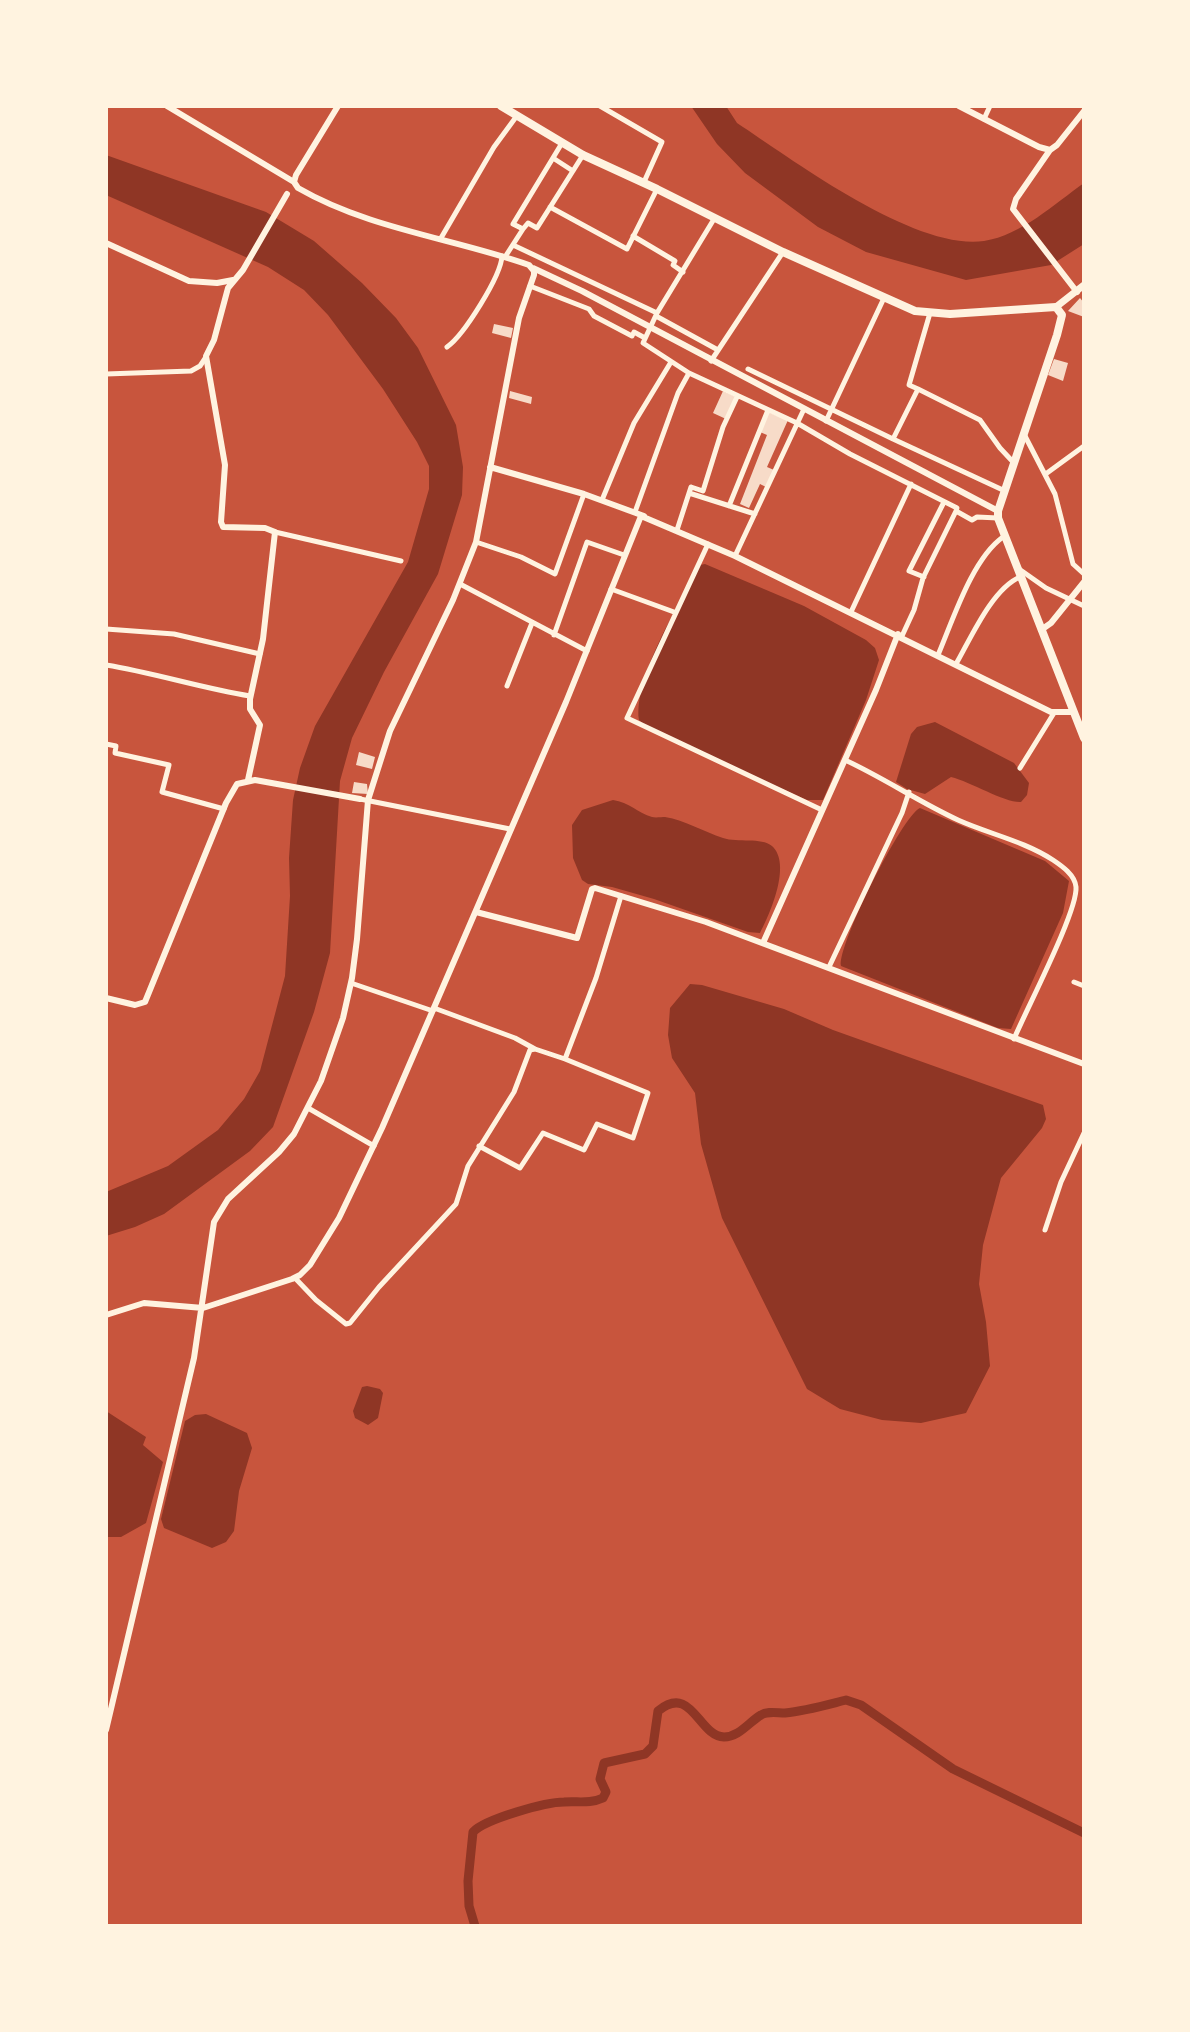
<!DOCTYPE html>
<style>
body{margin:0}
#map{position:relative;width:1190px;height:2032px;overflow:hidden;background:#c8553d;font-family:Jost,sans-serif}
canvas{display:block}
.frame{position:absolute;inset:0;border:108px solid #fff3e0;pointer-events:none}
</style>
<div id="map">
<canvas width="1190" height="2032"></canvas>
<div class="frame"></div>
</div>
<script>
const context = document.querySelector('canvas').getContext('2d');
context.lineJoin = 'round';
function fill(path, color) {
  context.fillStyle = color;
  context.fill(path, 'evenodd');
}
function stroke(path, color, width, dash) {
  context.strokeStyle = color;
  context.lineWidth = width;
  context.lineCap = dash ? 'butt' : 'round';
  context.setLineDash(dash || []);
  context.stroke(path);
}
const water = new Path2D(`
 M691,106H726L737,123C793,160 915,251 984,241C1022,235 1054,204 1084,183V244L1051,265L966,280L866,252L818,227L745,173L717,144Z
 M106,155L266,212L314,241L362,283L396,318L418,348L456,425L463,467L462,495L438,574L384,672L352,738L340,781L330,953L314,1012L273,1127L250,1151L164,1214L135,1227L106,1236V1192L168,1166L218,1130L244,1099L260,1071L285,976L290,896L289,858L293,800L300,768L315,726L408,562L429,489V466L417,442L383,389L328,315L304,290L268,267L106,195Z
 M705,564L804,606L866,640L875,648L879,660L866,700L823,800H807L650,730L639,720C634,675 679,605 700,565Z
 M935,722L1014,763L1029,783L1027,795L1021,802C1005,803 971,782 951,777L925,794L907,789L896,782L911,734L917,727Z
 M613,800C629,802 638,813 652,817C655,818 662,817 665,817C685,820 704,832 723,838C738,843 761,837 772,846C792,864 770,914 760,933L748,932L654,899L612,887L588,884L582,880L573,858L572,825L582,810Z
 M920,808L1045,861L1069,881L1063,913L1011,1029L998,1028L841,966C837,946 902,816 920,808Z
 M690,984L702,985L784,1009L833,1030L1043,1105L1046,1119L1042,1128L1001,1178L983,1245L979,1284L986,1322L990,1366L966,1413L921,1423L882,1420L840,1409L807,1389L722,1218L701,1144L695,1093L672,1058L668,1035L670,1008Z
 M367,1386L380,1389L383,1393L378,1418L368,1425L355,1418L353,1411L362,1387Z
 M106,1411L146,1437L143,1445L163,1462L146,1523L121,1537H106Z
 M206,1414L247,1433L252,1448L239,1491L234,1531L226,1542L212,1548L164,1528L161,1519L185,1421L195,1415Z`);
const canal = new Path2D(`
 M475,1926L469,1906L468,1881L473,1832C485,1819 546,1802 564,1802C578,1801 590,1804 603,1798L606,1792L600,1779L604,1763L645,1754L653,1746L658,1711C692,1683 698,1736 724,1737C739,1737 749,1722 761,1715C767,1711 777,1713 785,1713C805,1711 826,1705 846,1700L861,1705L953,1769L1084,1833`);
const building = new Path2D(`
 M1080,298L1084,303V317L1068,311Z
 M494,324L513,328L511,338L492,333Z
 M1054,359L1068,363L1063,381L1048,375Z
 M510,391L532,397L531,404L509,398Z
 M723,391L736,397L726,419L713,413Z
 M768,412L788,420L767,467L774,470L766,487L760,484L749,508L740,504L767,435L760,432Z
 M359,752L375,757L372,769L356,765Z
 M354,782L367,784L368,794L352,793Z`);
const minor = new Path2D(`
 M600,106L662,142L644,182
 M984,119L990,106
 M553,158L573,171
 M550,207L627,249L657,189
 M714,219L657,313L643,343L689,373L797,423L850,454L957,508L956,511L972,520L977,517L998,518
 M523,229L528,223L537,228L583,155
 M633,236L675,261L673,265L683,272
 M441,238L494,147L516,117
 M513,245L657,313
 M505,257L523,229L513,224L562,143
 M530,286L589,309L594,316L632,336L634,332L645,338
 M656,316L718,350
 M447,347C464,335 501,276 502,256
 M711,361L783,252
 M748,369L893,439L918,389L980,420L1000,448L1014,463
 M106,374L191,371L200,366L206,357
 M918,389L909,385L930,313
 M826,421L884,298
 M1025,436L1055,494L1073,564L1084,574
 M893,439L1005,491
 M1047,473L1084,446
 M689,493L755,514
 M602,500L634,423L671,362
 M729,506L768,410
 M635,512L678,393L689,373
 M677,530L691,487L703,491L723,427L737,397
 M275,532L401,561
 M476,542L521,557L555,574L584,494
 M708,544L627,718L822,810
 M735,556L804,409
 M1019,569L1046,588L1084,606
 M924,577L909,571L944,502
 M460,584L587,651
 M611,589L674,612
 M851,612L911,484
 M106,629L174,634L260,654
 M554,635L587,542L624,555
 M902,636L914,610L923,578L956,511
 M938,655C953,620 972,559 1003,537
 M956,664C971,638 992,589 1020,577
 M106,665C155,673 201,688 250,696
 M507,686L532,623
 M106,744L116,746L115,753L169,765L162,792L224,809
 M845,760C884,778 919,802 958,820C989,834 1024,841 1053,860C1062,866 1075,875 1076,887C1078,911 1026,1010 1014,1039
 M1020,768L1054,713
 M360,799L510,829
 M829,967L902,813L909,792
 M1074,982L1084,986
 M351,983L433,1011
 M434,1008L515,1038L535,1049
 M308,1108L374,1146
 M479,1146L520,1168L543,1133L584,1150L597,1124L633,1138L648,1093L565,1059
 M1045,1230L1061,1182L1084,1133
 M295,1278L316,1300L346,1324L350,1323L379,1287L456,1204L468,1166L514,1092L530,1050L535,1049L565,1059L596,978L621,896`);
const tertiary = new Path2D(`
 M167,106L294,182
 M959,106L1039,147L1050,150L1057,145L1084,111
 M1050,150L1016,199L1013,209L1077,292
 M106,243L189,281L217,283L233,280
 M533,268L582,291L998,511
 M490,467L584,494L644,516
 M1041,630L1051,623L1084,582
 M248,780L260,725L250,709V699L263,639L275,532L265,528L223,527L221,522L225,465L206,356L214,340L228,288L243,270L287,194
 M476,912L577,938L592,889L595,888L706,922L1084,1064
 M763,943L876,690L898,634
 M106,998L135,1005L145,1002L226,803L237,784L255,780L360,799
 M106,1315L144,1303L203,1308L292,1279L300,1275L310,1265L339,1218L382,1128L566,702L641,516L735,556L1051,712H1072
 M106,1730L194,1358L214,1222L228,1199L279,1152L294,1134L321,1081L343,1018L352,978L357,939L368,800L390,731L453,600L476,542L519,318L534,275V271L529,265C452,238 369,229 298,188L294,182L296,175L338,106`);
const secondary = new Path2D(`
 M1056,307L1084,285`);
const primary = new Path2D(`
 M501,106L583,155L657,189L783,252L915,311L950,314L1056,307L1062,315L1057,335L998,511V518L1084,738`);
fill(water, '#8f3625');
stroke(canal, '#8f3625', 9);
fill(building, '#f7dbc8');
stroke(minor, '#fff3e0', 5);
stroke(tertiary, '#fff3e0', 6);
stroke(secondary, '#fff3e0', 7);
stroke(primary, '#fff3e0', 8);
</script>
